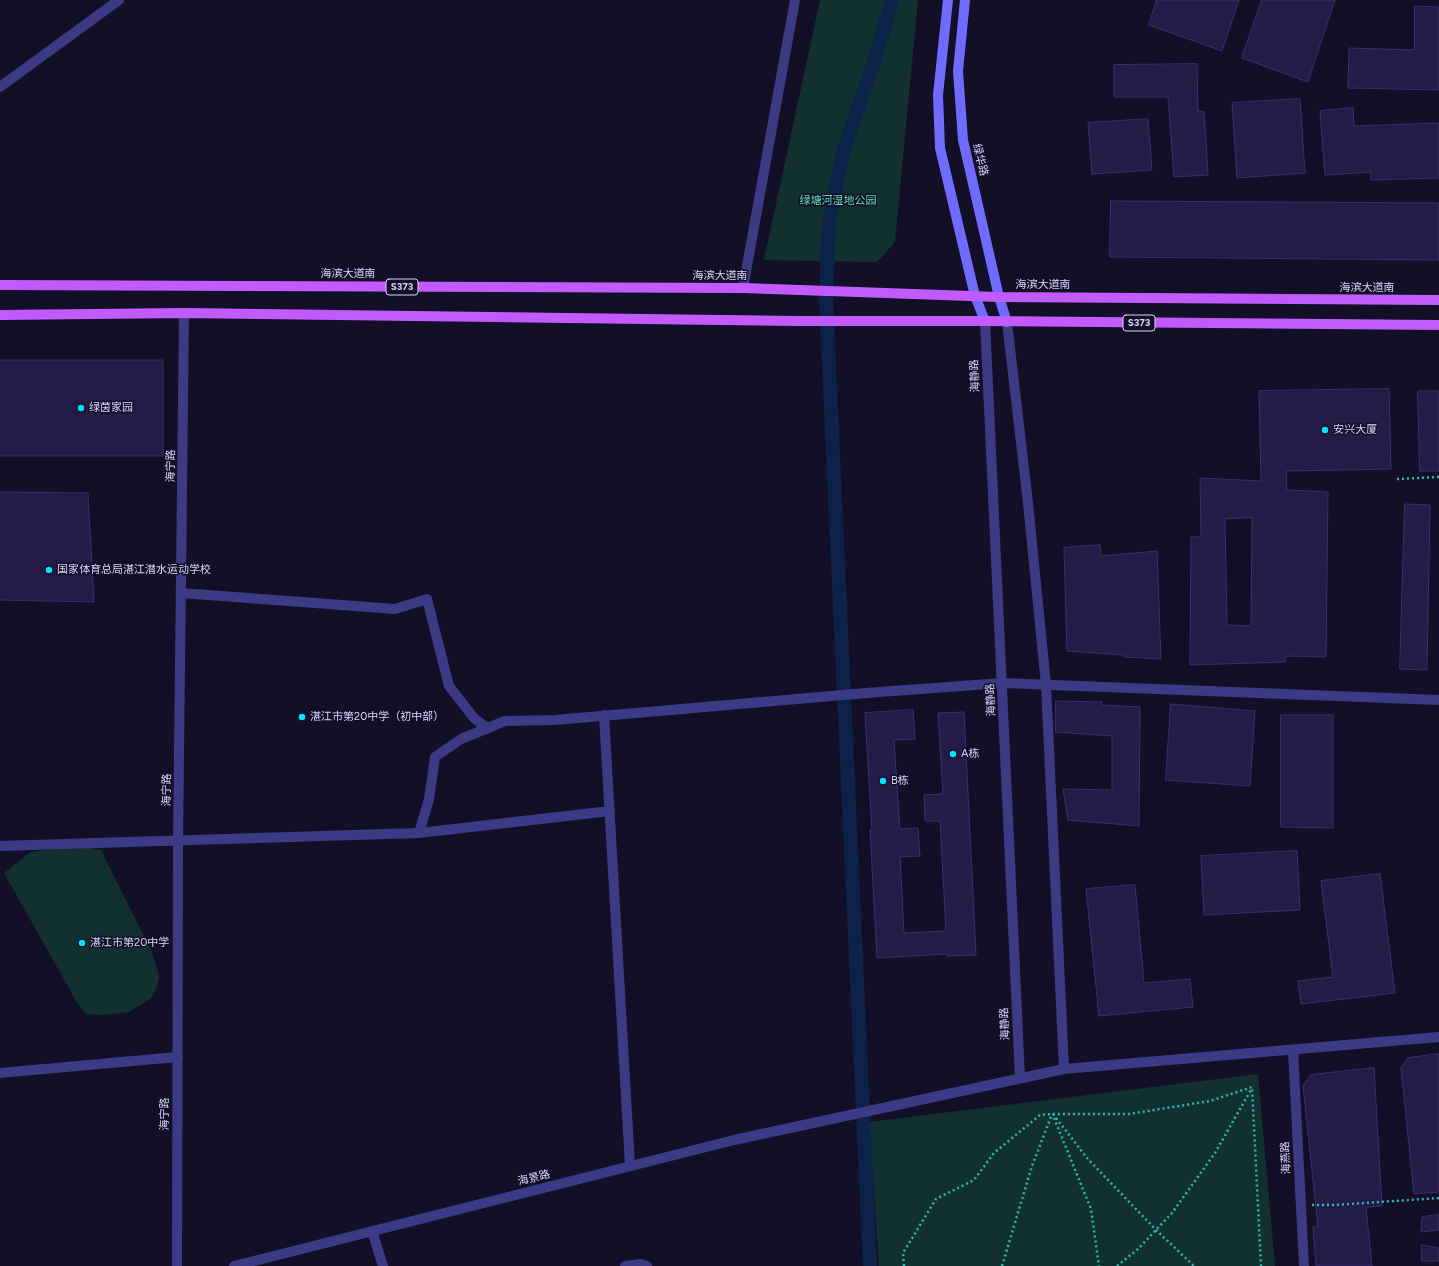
<!DOCTYPE html>
<meta charset="utf-8">
<style>
body{margin:0}
canvas{display:block;background:#130f26}
</style>
<canvas width="1439" height="1266"></canvas>
<script>
const context = document.querySelector('canvas').getContext('2d');
context.lineJoin = 'round';
function fill(path, color) {
  context.fillStyle = color;
  context.fill(path, 'evenodd');
}
function stroke(path, color, width, dash) {
  context.strokeStyle = color;
  context.lineWidth = width;
  context.lineCap = dash ? 'butt' : 'round';
  context.setLineDash(dash || []);
  context.stroke(path);
}
function label(font, color, halo, rows, align = 'center') {
  context.font = font + ' Figtree,"Noto Sans SC",sans-serif';
  context.lineWidth = 3;
  context.setLineDash([]);
  context.textBaseline = 'middle';
  context.strokeStyle = halo;
  context.fillStyle = color;
  for (const [text, x, y, turn = 0] of rows) {
    context.save();
    context.translate(x, y);
    context.rotate((+turn || 0) * Math.PI / 180);
    context.textAlign = isNaN(turn) ? turn : align;
    if (halo) context.strokeText(text, 0, 0);
    context.fillText(text, 0, 0);
    context.restore();
  }
}
const green = new Path2D(`
 M820,0H918L895,242L877,262L764,260Z
 M91,848L101,850L151,950L159,975L157,987L151,998L129,1012L103,1015L86,1014L79,1006L4,873L31,852L50,849Z
 M1258,1074L1275,1266H879L869,1122Z`);
const canal = new Path2D(`
 M870,1266L826,299L829,221L843,152L873,65L892,0`);
const building = new Path2D(`
 M1157,0H1239L1222,51L1149,25Z
 M1262,0H1335L1308,82L1242,58Z
 M1415,6L1439,7V90L1348,88L1349,48L1414,50Z
 M1197,64L1198,112L1204,111L1208,175L1174,177L1168,97H1114V65Z
 M1300,99L1305,173L1237,178L1232,103Z
 M1353,108L1354,126L1439,123V178L1371,180V172L1325,175L1320,111Z
 M1148,119L1152,170L1092,174L1088,123Z
 M1111,201L1439,203V260L1110,257Z
 M0,360H163V456H0Z
 M1389,389L1391,469L1286,471L1287,490L1328,492L1326,657L1285,656V662L1190,665L1191,537H1201L1200,478L1261,481L1259,391ZM1252,518L1251,626L1227,625L1225,519Z
 M1418,391H1439V471H1420Z
 M0,492L88,493L94,602L0,600Z
 M1405,504L1430,505L1427,670L1400,669Z
 M1100,545L1101,556L1157,551L1161,659L1124,657L1123,655L1067,651L1064,548Z
 M1056,701L1102,702V705L1140,707L1139,826L1068,820L1063,789L1112,790V736L1056,732Z
 M1171,704L1255,711L1250,786L1166,780Z
 M913,710L915,739L894,740L900,829L918,828L920,856L900,857L904,933L946,931L940,821H925L924,795L943,794L938,713L964,712L976,955L947,956V954L877,958L870,830H872L865,713Z
 M1281,715H1333V828L1281,827Z
 M1297,851L1300,910L1204,915L1201,856Z
 M1380,874L1395,993L1301,1004L1298,981L1333,977L1321,881Z
 M1135,885L1144,983L1190,979L1193,1007L1099,1016L1086,889Z
 M1439,1054V1192L1414,1194L1401,1068L1408,1058Z
 M1374,1068L1382,1206L1366,1207L1372,1266H1316L1313,1227H1318L1303,1086L1310,1075Z
 M1439,1215V1230L1421,1232L1422,1217Z
 M1422,1245L1439,1248V1261H1422Z`);
const path = new Path2D(`
 M1397,479L1439,477
 M1053,1114L1087,1158L1156,1230L1194,1266
 M1054,1118L1091,1209L1099,1266
 M1312,1205H1334L1439,1198
 M904,1266L903,1253L936,1199L974,1180L994,1153L1040,1115L1052,1114H1129L1210,1101L1252,1087L1261,1266
 M1002,1266L1032,1166L1052,1114
 M1117,1266L1138,1249L1172,1213L1215,1153L1252,1088`);
const minor = new Path2D(`
 M0,87L119,0
 M743,288L795,0
 M181,593L395,609L427,599L449,686L474,718L487,728
 M604,715L630,1166
 M419,833L429,799L435,757L461,739L505,721L555,720L866,693L1002,683L1439,700
 M0,846L419,833L610,811
 M1293,1050L1304,1266
 M0,1073L177,1057L178,1058
 M372,1231L383,1266
 M177,1266L178,841L184,313
 M625,1266L641,1264L647,1266`);
const tertiary = new Path2D(`
 M985,321L1020,1078
 M1007,322L1028,503L1046,685L1064,1069
 M234,1266L734,1140L1064,1069L1439,1037`);
const secondary = new Path2D(`
 M948,0L938,95L940,148L975,296L985,321
 M965,0L958,71L963,140L999,297L1007,322`);
const primary = new Path2D(`
 M0,285L743,288L999,297L1439,300
 M0,315L184,313L798,321H985L1439,325`);
const markers = [
 [81,408,4,"#00e5ff"],
 [1325,430,4,"#00e5ff"],
 [49,570,4,"#00e5ff"],
 [302,717,4,"#00e5ff"],
 [953,754,4,"#00e5ff"],
 [883,781,4,"#00e5ff"],
 [82,943,4,"#00e5ff"]
];
const shields = [
 [402,287,32],
 [1139,323,32]
];
const shieldNames = [
 ["S373",402,287],
 ["S373",1139,323]
];
const streetNames = [
 ["绿华路",980,160,76],
 ["海滨大道南",348,274],
 ["海滨大道南",720,276],
 ["海滨大道南",1043,285],
 ["海滨大道南",1367,288],
 ["海静路",975,376,-93],
 ["海宁路",171,466,-89],
 ["海静路",991,700,-93],
 ["海宁路",167,790,-89],
 ["海静路",1005,1024,-93],
 ["海宁路",165,1114,-90],
 ["海燕路",1286,1158,-93],
 ["海景路",534,1178,-14]
];
const parkNames = [
 ["绿塘河湿地公园",838,201]
];
const poiNames = [
 ["绿茵家园",89,408],
 ["安兴大厦",1333,430],
 ["国家体育总局湛江潜水运动学校",57,570],
 ["湛江市第20中学（初中部）",310,717],
 ["A栋",961,754],
 ["B栋",891,781],
 ["湛江市第20中学",90,943]
];
fill(green, '#12302f');
stroke(canal, '#0c2248', 14);
fill(building, '#241b47');
stroke(building, '#3b2d73', 1);
stroke(path, '#2fb8b0', 2.5, [2, 3]);
stroke(minor, '#3d3a85', 10);
stroke(tertiary, '#3d3a85', 10);
stroke(secondary, '#6f6bff', 10);
stroke(primary, '#c25bff', 10);
for (const [x, y, r, color] of markers) {
  const dot = new Path2D();
  dot.arc(x, y, r, 0, 2 * Math.PI);
  context.fillStyle = color;
  context.fill(dot);
  stroke(dot, '#130f26', 1.5);
}
for (const [x, y, w] of shields) {
  const box = new Path2D();
  box.roundRect(x - w / 2, y - 8, w, 16, 3);
  context.fillStyle = '#130f26';
  context.fill(box);
  stroke(box, '#d9d4ff', 1);
}
label('bold 10px', '#d9d4ff', null, shieldNames);
label('11px', '#d9d4ff', '#130f26', streetNames);
label('11px', '#5fe0c0', '#130f26', parkNames);
label('11px', '#d9d4ff', '#130f26', poiNames, 'left');
</script>
